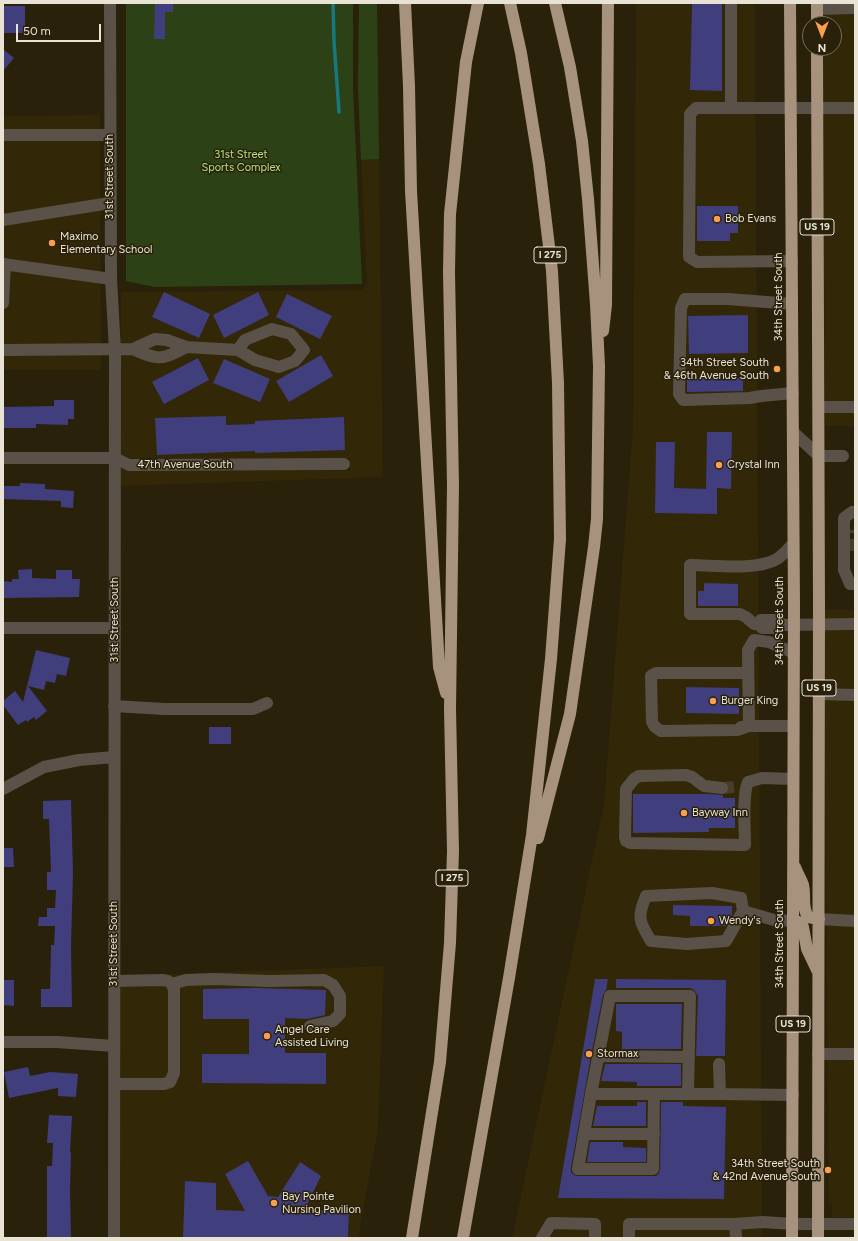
<!DOCTYPE html>
<style>
body{margin:0}
#map{position:relative;width:858px;height:1241px;overflow:hidden;background:#2a210a;font-family:Figtree,sans-serif}
canvas{display:block}
.frame{position:absolute;inset:0;border:4px solid #e8e3d5;pointer-events:none}
.north{position:absolute;left:802px;top:16px;width:40px;height:40px;box-sizing:border-box;background:#2a210a;border:1px solid #766f5b;border-radius:50%;rotate:180deg;font-size:11px;font-weight:700;line-height:16px;text-align:center;color:#e8e3d5}
.north::after{content:'';display:block;margin:auto;width:14px;height:18px;background:#fa9f4f;clip-path:polygon(50% 0,100% 100%,50% 72%,0 100%)}
.scale{position:absolute;left:16px;top:24px;width:85px;height:18px;box-sizing:border-box;border:2px solid #e8e3d5;border-top:0;padding-left:5px;font-size:12px;line-height:14px;white-space:nowrap;color:#e8e3d5;-webkit-text-stroke:3px #2a210a;paint-order:stroke}
</style>
<div id="map">
<canvas width="858" height="1241"></canvas>
<div class="frame"></div>
<div class="north">N</div>
<div class="scale">50 m</div>
</div>
<script>
const context = document.querySelector('canvas').getContext('2d');
context.lineJoin = 'round';
function fill(path, color) {
  context.fillStyle = color;
  context.fill(path, 'evenodd');
}
function stroke(path, color, width, dash) {
  context.strokeStyle = color;
  context.lineWidth = width;
  context.lineCap = dash ? 'butt' : 'round';
  context.setLineDash(dash || []);
  context.stroke(path);
}
function label(font, color, halo, rows, align = 'center') {
  context.font = font + ' Figtree,sans-serif';
  context.lineWidth = 3;
  context.setLineDash([]);
  context.textBaseline = 'middle';
  context.strokeStyle = halo;
  context.fillStyle = color;
  for (const [text, x, y, turn = 0] of rows) {
    context.save();
    context.translate(x, y);
    context.rotate((+turn || 0) * Math.PI / 180);
    context.textAlign = isNaN(turn) ? turn : align;
    if (halo) context.strokeText(text, 0, 0);
    context.fillText(text, 0, 0);
    context.restore();
  }
}
const built = new Path2D(`
 M636,3H755L762,1238H512L604,804L633,427Z
 M823,3H855V426H825L823,48H834V24H823Z
 M100,115L101,370H3V116Z
 M379,159L383,477L121,486L120,468L129,471H350V458H130L120,453L121,292L362,290L367,284L361,160Z
 M825,610H855V618H825Z
 M825,631H855V1217H832V1203L829,1202L825,768Z
 M384,966L378,1128L358,1238H120V976Z`);
const green = new Path2D(`
 M126,3H353V88L362,284L155,287L126,281Z
 M359,3H377L379,159L361,160L358,88Z`);
const stream = new Path2D(`
 M333,3L334,41L339,112`);
const building = new Path2D(`
 M155,3H173V12H165V39H154Z
 M692,3H722V91L690,90Z
 M3,6H25V33H3Z
 M3,49L14,58L3,71Z
 M697,206H738V233H730V241H697Z
 M164,292L210,314L199,338L152,317Z
 M258,292L269,315L224,338L213,315Z
 M287,294L332,316L320,339L276,317Z
 M748,315V353L689,354L688,316Z
 M321,355L333,376L289,402L276,381Z
 M198,358L209,380L164,404L152,382Z
 M224,359L270,379L260,402L213,383Z
 M687,378H743V391L687,392Z
 M54,400H74V419H68V425L36,424V428H3V407L54,406Z
 M226,416V425L255,424V421L344,417L345,450L255,453V451L157,455L155,418Z
 M707,432H732L731,489L717,488V514L655,513L656,442H675L674,488L706,489Z
 M20,483L45,484V489L74,491L73,508L61,507V501L3,499V486H20Z
 M32,569V578L56,579V570H72V579H80L79,597L3,598V581L12,582V579H19L18,570Z
 M704,583L738,584V606H698V591H704Z
 M36,650L70,658L66,676L57,674L55,683L46,681L44,690L28,686L47,711L36,720L34,717L27,722L26,720L18,725L3,705V701L15,691L23,702Z
 M686,687L739,688V714L686,713Z
 M209,727H231V744H209Z
 M633,794H709L723,795V798H735V828H709V832L633,833Z
 M71,800L73,873L71,946L72,1007H41V989H50L51,945H54L55,926H38L39,917H47V908H55L56,890H47V872H51L49,819H43V801Z
 M3,848H13L14,867H3Z
 M673,905L732,906V915L726,926H690V916L673,915Z
 M595,979H608L606,990L603,995L591,1056L571,1168V1172L574,1175L578,1176H656L659,1173L660,1169L661,1102H683V1106L726,1107L724,1199L558,1198Z
 M616,979L726,980L725,1056H696L698,996L694,990L690,988H616Z
 M3,980H14V1006L3,1005Z
 M255,988L326,990L325,1015L308,1019L285,1018V1053H326V1084L202,1083V1054H249V1019H203V989Z
 M616,1004H682L681,1049H622V1032L616,1031Z
 M605,1064H681V1086H637V1082L601,1081Z
 M28,1067L30,1076L50,1072L78,1074L76,1097L58,1096V1088L9,1098L4,1072Z
 M637,1102H646V1126H593L597,1106H637Z
 M49,1115L72,1116L70,1152L71,1153L70,1188L71,1238H47V1166H52L53,1143H47Z
 M590,1142H623V1147L646,1148V1162H587Z
 M248,1161L268,1196L278,1197L300,1162L321,1176L305,1209L349,1212L348,1238H183L185,1181L216,1183V1210L245,1211L225,1174Z`);
const minorTunnel = new Path2D(`
 M852,551V530
 M722,788L734,787`);
const minor = new Path2D(`
 M110,3L111,279L115,350L114,1238
 M731,3V108
 M817,9L855,8
 M3,135H110
 M3,220L110,203
 M792,261L697,262L689,257L690,114L696,108H855
 M3,264L111,279
 M3,303L5,264
 M792,304L728,299H685L681,308L679,394L683,400L750,398L761,396L793,393
 M133,349C157,360 162,361 186,347
 M3,350L133,349L155,339L167,340L186,347L238,350L255,360L279,367L295,361L304,350L291,334L272,329L245,340L238,350
 M819,407H855
 M793,432L819,456H843
 M3,458H115L129,465L344,464
 M855,512H852L844,518V570L850,584H855
 M759,624H754L746,617L740,614H690V565C714,565 756,571 777,559C783,555 788,549 793,544
 M783,625L777,620H761L759,624L762,628H777L783,625L855,624
 M3,628H115
 M748,673H656L651,676L652,722L655,727L661,731L737,730L749,726
 M819,694L855,695
 M114,706L164,709H253L267,703
 M749,726L748,650L754,640L769,642L794,653
 M741,727L749,726H793
 M722,788L704,786L692,777L686,775L639,776L634,779L626,789L625,837L626,841L630,843L745,845C745,829 742,795 748,782L762,778L793,779
 M3,789L44,767L79,760L114,757
 M712,893L741,898L743,911L726,941L687,944L651,941C639,922 637,917 646,896Z
 M743,911L774,920L793,921
 M819,919L855,921
 M114,981L162,980L168,981L172,984L174,990V1073L170,1082L164,1084H114
 M172,984L186,980L214,979L268,981L324,980L333,985L340,996V1014L333,1021L310,1026
 M3,1042H57L114,1046
 M818,1054H855
 M598,1056L689,1057
 M719,1064L720,1094L793,1095
 M591,1094L578,1169H653L654,1094
 M688,1094L690,996H610L591,1094H720
 M584,1134H654
 M542,1238L551,1223L595,1224V1238
 M629,1238V1224H735
 M736,1238L735,1224L763,1222L793,1224H855`);
const highway = new Path2D(`
 M405,3L409,86L411,191L439,667L446,693
 M790,3L794,606L792,1238
 M817,24V3
 M817,48L819,606L818,1238
 M603,331L606,305L608,3
 M538,838L570,714L594,547L597,519L599,366L596,304L588,199L582,141L570,67L555,3
 M795,867C797,873 801,879 803,885C806,897 801,905 808,917L819,919
 M793,921L798,922L803,927L807,949L817,970
 M412,1238L440,1062L450,943L453,851L450,709L453,485L449,272L450,214L466,62L478,3
 M463,1238L509,978L532,835L551,659L560,539L558,383L552,271L539,164L521,53L510,3`);
const markers = [
 [717,219,4,"#fa9f4f"],
 [52,243,4,"#fa9f4f"],
 [777,369,4,"#fa9f4f"],
 [719,465,4,"#fa9f4f"],
 [713,701,4,"#fa9f4f"],
 [684,813,4,"#fa9f4f"],
 [711,921,4,"#fa9f4f"],
 [267,1036,4,"#fa9f4f"],
 [589,1054,4,"#fa9f4f"],
 [828,1170,4,"#fa9f4f"],
 [274,1203,4,"#fa9f4f"]
];
const shields = [
 [817,227,34],
 [550,255,32],
 [819,688,34],
 [452,878,32],
 [793,1024,34]
];
const shieldNames = [
 ["US 19",817,227],
 ["I 275",550,255],
 ["US 19",819,688],
 ["I 275",452,878],
 ["US 19",793,1024]
];
const parkNames = [
 ["31st Street",241,155],
 ["Sports Complex",241,168]
];
const streetNames = [
 ["31st Street South",110,177,-90],
 ["34th Street South",779,297,-90],
 ["47th Avenue South",185,465],
 ["31st Street South",115,620,-90],
 ["34th Street South",780,621,-90],
 ["31st Street South",114,944,-90],
 ["34th Street South",780,944,-90]
];
const poiNames = [
 ["Bob Evans",725,219],
 ["Maximo",60,237],
 ["Elementary School",60,250],
 ["34th Street South",769,363,"right"],
 ["& 46th Avenue South",769,376,"right"],
 ["Crystal Inn",727,465],
 ["Burger King",721,701],
 ["Bayway Inn",692,813],
 ["Wendy's",719,921],
 ["Angel Care",275,1030],
 ["Assisted Living",275,1043],
 ["Stormax",597,1054],
 ["34th Street South",820,1164,"right"],
 ["& 42nd Avenue South",820,1177,"right"],
 ["Bay Pointe",282,1197],
 ["Nursing Pavilion",282,1210]
];
fill(built, '#322707');
fill(green, '#2c4216');
stroke(stream, '#17787d', 3.5);
fill(building, '#403e7d');
stroke(minorTunnel, '#463e28', 12, [12, 6]);
stroke(minor, '#5a5249', 12);
stroke(highway, '#a7937d', 12);
for (const [x, y, r, color] of markers) {
  const dot = new Path2D();
  dot.arc(x, y, r, 0, 2 * Math.PI);
  context.fillStyle = color;
  context.fill(dot);
  stroke(dot, '#2a210a', 1.5);
}
for (const [x, y, w] of shields) {
  const box = new Path2D();
  box.roundRect(x - w / 2, y - 8, w, 16, 3);
  context.fillStyle = '#2a210a';
  context.fill(box);
  stroke(box, '#e8e3d5', 1);
}
label('bold 10px', '#e8e3d5', null, shieldNames);
label('11px', '#afe283', '#2a210a', parkNames);
label('11px', '#e8e3d5', '#2a210a', streetNames);
label('11px', '#e8e3d5', '#2a210a', poiNames, 'left');
</script>
